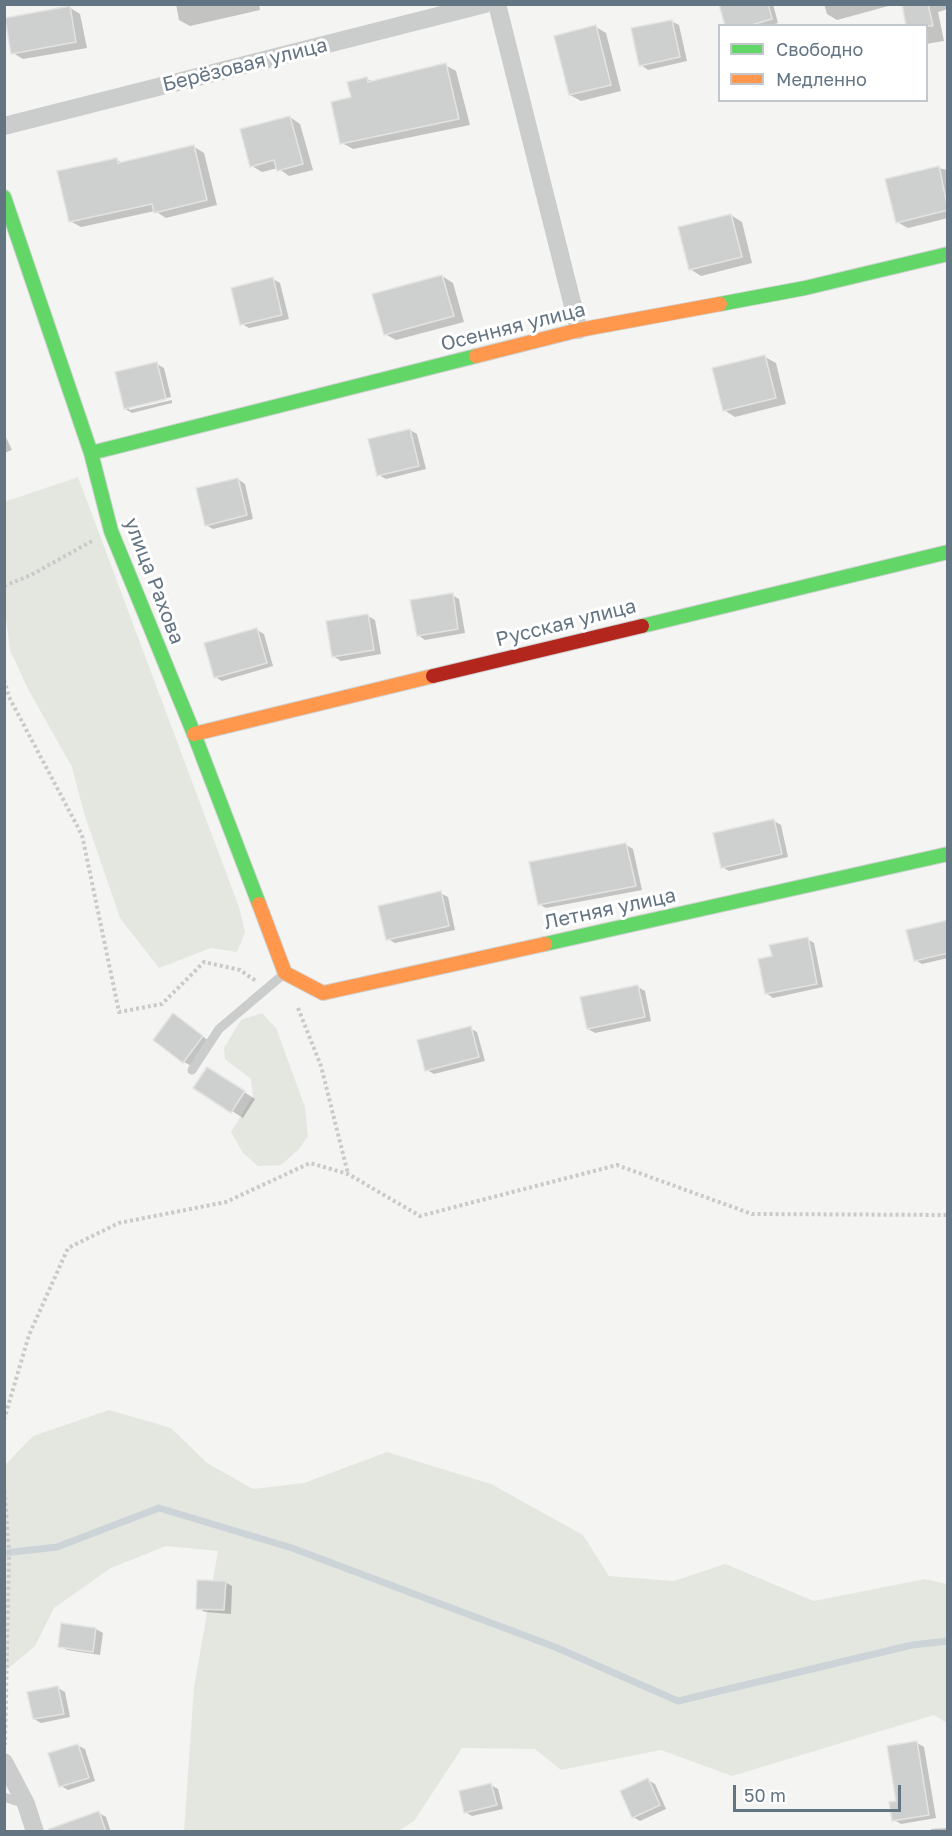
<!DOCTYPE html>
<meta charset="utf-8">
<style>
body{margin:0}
#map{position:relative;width:952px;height:1836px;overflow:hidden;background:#f4f4f2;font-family:"Golos Text",sans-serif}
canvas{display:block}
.frame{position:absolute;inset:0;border:6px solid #637483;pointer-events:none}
.legend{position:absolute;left:718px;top:24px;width:210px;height:78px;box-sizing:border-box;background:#fff;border:2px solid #c1c7cd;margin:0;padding:8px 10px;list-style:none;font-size:18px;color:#637483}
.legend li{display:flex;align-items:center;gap:12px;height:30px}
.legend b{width:30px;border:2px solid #c1c7cd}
.scale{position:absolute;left:733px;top:1785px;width:168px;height:27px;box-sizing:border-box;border:3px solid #637483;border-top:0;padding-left:8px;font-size:18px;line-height:21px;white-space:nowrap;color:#637483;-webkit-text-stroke:4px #fff;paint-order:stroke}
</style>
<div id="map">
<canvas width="952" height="1836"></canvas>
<div class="frame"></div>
<ul class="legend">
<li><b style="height:8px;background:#63d668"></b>Свободно</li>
<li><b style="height:8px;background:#ff974d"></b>Медленно</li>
</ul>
<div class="scale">50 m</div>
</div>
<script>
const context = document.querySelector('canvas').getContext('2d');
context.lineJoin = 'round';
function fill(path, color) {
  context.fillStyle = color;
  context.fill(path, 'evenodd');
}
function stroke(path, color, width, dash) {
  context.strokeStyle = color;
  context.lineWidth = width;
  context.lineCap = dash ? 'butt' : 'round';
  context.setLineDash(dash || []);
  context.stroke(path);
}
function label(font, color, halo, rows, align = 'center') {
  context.font = font + ' "Golos Text",sans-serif';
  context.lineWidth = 6;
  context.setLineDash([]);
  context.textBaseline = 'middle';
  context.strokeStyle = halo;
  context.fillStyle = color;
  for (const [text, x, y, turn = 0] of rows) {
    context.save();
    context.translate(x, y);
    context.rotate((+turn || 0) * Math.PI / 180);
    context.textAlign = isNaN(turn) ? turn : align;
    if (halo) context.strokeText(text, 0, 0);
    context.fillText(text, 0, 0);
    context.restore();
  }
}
const green = new Path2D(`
 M78,477L239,907L245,932L237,952L211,948L159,968L120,918L84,813L72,767L28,689L10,650L4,602V502Z
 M262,1013L276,1028L305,1107L308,1136L299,1149L281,1165L258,1166L243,1153L231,1132L253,1096L251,1079L225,1059L224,1048L241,1020Z
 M109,1410L171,1428L207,1463L253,1489L304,1483L387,1452L491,1484L583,1535L609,1576L674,1581L725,1564L814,1601L925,1579L947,1584V1723L934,1715L732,1776L661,1750L561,1770L535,1749L462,1748L414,1821L398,1831H184L194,1687L218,1551L166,1546L111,1568L54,1608L35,1646L5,1671V1465L33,1436Z`);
const shadow = new Path2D(`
 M176,4H259L260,10L190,26L179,20Z
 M720,4H773L778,23L768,26H726Z
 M824,4H896L837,20L827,14Z
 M903,4H948V9L938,12L944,41L926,44V26Z
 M69,7L80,14L87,48L23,59L13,53Z
 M671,21L679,25L687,61L648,70L641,65Z
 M596,27L606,33L621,91L581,101L570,95Z
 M445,65L456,71L470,125L353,149L342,143L352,98L367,79L373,82Z
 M290,117L300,124L313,170L289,176L278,168L262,172L252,166Z
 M193,146L204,153L217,205L166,218L155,211L81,227L70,221L117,160L123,163Z
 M938,168L948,170V218L908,228L897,222Z
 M731,215L742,222L752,263L701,276L690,269Z
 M442,276L453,283L464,322L396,340L385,334Z
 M273,279L280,283L289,319L249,328L242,324Z
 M765,357L776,363L786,404L735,417L724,410Z
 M157,364L164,368L171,397L129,407V410L172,400V403L132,413L125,409Z
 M410,430L417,434L426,469L386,479L379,475Z
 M4,433L12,450L4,453Z
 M238,479L245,484L253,519L213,529L206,525Z
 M452,595L459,599L465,633L425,640L418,635Z
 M368,616L375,620L381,654L341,661L333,656Z
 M257,630L264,634L273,666L222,681L215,677Z
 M774,821L781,825L788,857L729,871L722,867Z
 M626,845L633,849L642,890L546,908L539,904Z
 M440,893L448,897L455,930L395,943L388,939Z
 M948,922V958L922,964L915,960Z
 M807,939L814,943L823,987L773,998L766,993L773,957Z
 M638,987L645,991L651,1021L595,1033L588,1029Z
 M174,1015L213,1044L195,1068L184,1062Z
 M470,1028L477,1032L485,1061L434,1074L427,1070Z
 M218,1075L255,1099L243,1118L232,1111Z
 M225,1582L232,1586L231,1614L205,1612L198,1608Z
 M96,1629L103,1633L100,1655L67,1650L60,1646Z
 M58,1688L65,1692L70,1717L41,1723L34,1719Z
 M917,1743L924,1747L936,1818L901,1824L894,1820Z
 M77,1745L85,1749L95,1781L68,1790L61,1786Z
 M648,1780L655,1784L666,1809L640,1821L633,1817Z
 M491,1785L498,1789L503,1809L472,1816L465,1812Z
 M99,1813L106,1817L111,1832H79Z
 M948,1828V1832H931V1829Z`);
const stream = new Path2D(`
 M4,1553L57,1547L159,1508L292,1548L555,1647L678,1701L912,1645L948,1641`);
const building = new Path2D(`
 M719,4H768L772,19L748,26H725Z
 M902,4H928L933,26H906Z
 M70,6L76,42L11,54L5,18Z
 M672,20L680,57L639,66L631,28Z
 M596,25L611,85L569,95L554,36Z
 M446,63L459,119L340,144L331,102L351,97L347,82L367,77L368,82Z
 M290,116L303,164L277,171L274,160L250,167L240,129Z
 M194,145L207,200L154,213L152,204L69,222L57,171L117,158L118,163Z
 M939,166L948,210L896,223L885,179Z
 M731,214L742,257L689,270L678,227Z
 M442,275L454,316L384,335L372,294Z
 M273,277L282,315L240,325L231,288Z
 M765,355L776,398L723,411L712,368Z
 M157,362L166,399L124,409L115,372Z
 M410,429L419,466L377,476L368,439Z
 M238,478L247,515L205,526L196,488Z
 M453,593L458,629L417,636L410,600Z
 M368,614L374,650L332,657L326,621Z
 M257,628L267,663L214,678L204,643Z
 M774,819L782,854L721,868L713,833Z
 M626,843L636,886L538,905L529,862Z
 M441,891L449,926L386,940L378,906Z
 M948,920V953L914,961L906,930Z
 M808,937L817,984L765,994L758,959L772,956L769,945Z
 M638,985L645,1017L587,1029L580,997Z
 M173,1013L203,1036L183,1063L153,1040Z
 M471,1026L479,1057L425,1071L417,1040Z
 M207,1067L245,1091L231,1113L193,1088Z
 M197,1580L226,1581L224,1610L196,1609Z
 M61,1623L96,1628L93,1652L58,1647Z
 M58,1686L64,1714L33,1719L27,1692Z
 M917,1741L929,1815L892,1821L889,1802L896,1801L887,1746Z
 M78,1744L89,1778L59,1787L48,1753Z
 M648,1778L660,1805L632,1818L620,1791Z
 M491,1783L497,1805L464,1813L459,1791Z
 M99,1811L106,1832H50L49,1829Z`);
const path = new Path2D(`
 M4,586L31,575L92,541
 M4,680L9,697L82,835L119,1012L162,1004L204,962L240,970L256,981
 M298,1008L321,1066L348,1174
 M4,1420L29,1335L68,1248L119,1223L226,1202L310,1163L348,1174L420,1216L617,1165L752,1214L948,1215
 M4,1485L9,1553L5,1745`);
const lane = new Path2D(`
 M192,1070L219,1029L285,973
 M4,1797L25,1804`);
const street = new Path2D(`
 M497,4L579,330
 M4,126L485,4
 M4,1762L26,1804L35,1832`);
const fast = new Path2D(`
 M4,197L91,453L111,531L194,734L259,904
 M720,304L805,288L948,254
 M91,453L476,356
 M642,626L948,552
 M545,944L948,854`);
const slow = new Path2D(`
 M476,356L579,330L720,304
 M194,734L433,676
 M259,904L285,973L323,993L545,944`);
const jam = new Path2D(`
 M433,676L642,626`);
const streetNames = [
 ["Берёзовая улица",245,65,-14],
 ["Осенняя улица",513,327,-14],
 ["улица Рахова",154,581,69],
 ["Русская улица",566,623,-14],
 ["Летняя улица",610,909,-12]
];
fill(green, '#e4e7e0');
fill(shadow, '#0003');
stroke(stream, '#ccd4d7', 7);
fill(building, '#cecfcf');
stroke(building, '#e3e3e2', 1.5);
stroke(fast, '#d0d2d2', 16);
stroke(slow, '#d0d2d2', 16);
stroke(jam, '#d0d2d2', 16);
stroke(path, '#cacaca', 4, [3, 3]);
stroke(lane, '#cbcdcd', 9);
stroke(street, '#cbcdcd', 18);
stroke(fast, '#63d668', 14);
stroke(slow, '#ff974d', 14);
stroke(jam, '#b3261e', 14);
label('20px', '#637483', '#fff', streetNames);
</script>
